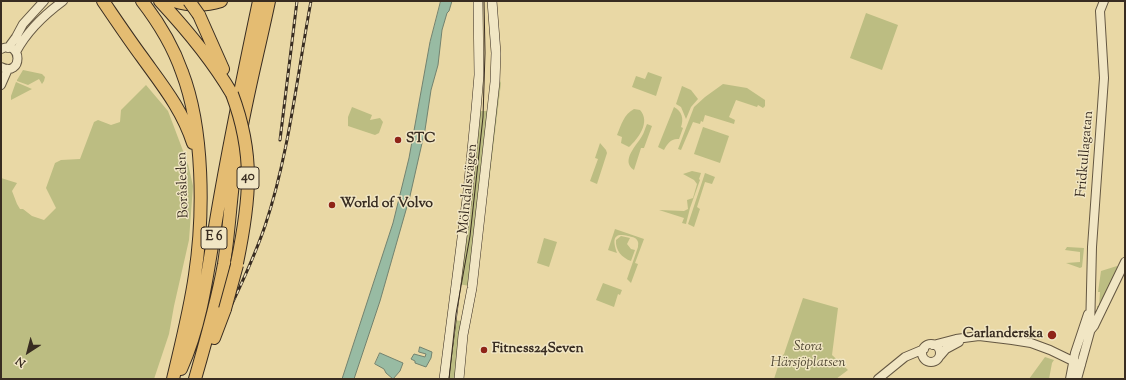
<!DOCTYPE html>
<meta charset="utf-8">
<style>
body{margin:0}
#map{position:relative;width:1126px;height:380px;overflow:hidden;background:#e9d8a5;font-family:"Sorts Mill Goudy",serif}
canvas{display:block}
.frame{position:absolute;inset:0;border:2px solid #382c21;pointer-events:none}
.north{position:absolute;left:8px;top:332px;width:40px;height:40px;-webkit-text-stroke:3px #f1e6c4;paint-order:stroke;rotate:216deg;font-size:11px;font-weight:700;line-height:16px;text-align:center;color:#382c21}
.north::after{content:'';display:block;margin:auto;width:14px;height:18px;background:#382c21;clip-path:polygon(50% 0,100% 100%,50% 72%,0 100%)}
</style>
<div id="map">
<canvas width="1126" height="380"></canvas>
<div class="frame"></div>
<div class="north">N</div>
</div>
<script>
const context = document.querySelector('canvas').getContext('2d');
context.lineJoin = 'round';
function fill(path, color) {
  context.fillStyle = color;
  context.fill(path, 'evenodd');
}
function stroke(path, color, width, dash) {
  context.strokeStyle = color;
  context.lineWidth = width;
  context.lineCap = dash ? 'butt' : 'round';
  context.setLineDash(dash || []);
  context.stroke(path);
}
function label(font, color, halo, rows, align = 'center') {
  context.font = font + ' "Sorts Mill Goudy",serif';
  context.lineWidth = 3;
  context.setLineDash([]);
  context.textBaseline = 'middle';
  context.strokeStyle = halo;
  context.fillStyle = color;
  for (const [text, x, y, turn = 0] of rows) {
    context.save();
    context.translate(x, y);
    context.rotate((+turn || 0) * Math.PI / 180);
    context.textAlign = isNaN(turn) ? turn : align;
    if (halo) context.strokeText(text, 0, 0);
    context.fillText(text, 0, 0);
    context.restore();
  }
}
const green = new Path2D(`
 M866,13L898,25L882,70L850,58Z
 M23,70L42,74L45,77L44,81L42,84L39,79L28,85L17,81V80Z
 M648,72L662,77L656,96L632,87L636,76L645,79Z
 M500,80L501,83L488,190L486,192Z
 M16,82L32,89L11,100V96Z
 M723,84L747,88L765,100V106L763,108L758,105L757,107L736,100L729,117L735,120L734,124L705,115L703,122L701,121L700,124L693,122L681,150L678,149L694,107L705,97Z
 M146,85L168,111L188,164L193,186L189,240L174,306L169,334L154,379H4L1,378V178L17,183L12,191L17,204L20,209H23L32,216L44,220L56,208L46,188L55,163L61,160L80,159L94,122L98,120L111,125L120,122L121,110Z
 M682,86L691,90L698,99L691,107L686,119L681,107L676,104Z
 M352,107L372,115L370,120L380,118L383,122L379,133L375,135L348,126V117Z
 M674,107C682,111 684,119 681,127L683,128L679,139C671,138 667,144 664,150L658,147Z
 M634,109L640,110C651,122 638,139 629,147L621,143L622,137L617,135C621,125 624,114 634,109Z
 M480,111H489L470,286L458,284L476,149Z
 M647,124L652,126L644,148H641L634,170C620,161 637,145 642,136C644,133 645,128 647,124Z
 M703,127L729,136L720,163L694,154Z
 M600,143L606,150L607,153L597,184L590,181L598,159L595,158Z
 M692,171L701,173L699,179L700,180L690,208L686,224L682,223L684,218L659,210L684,211L688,209L687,200L693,198L697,184L694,180L683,174Z
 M705,173L715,177L712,184L705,182L697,207L700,209L694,227L688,224Z
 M615,229L644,239L635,263L638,264L631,283L627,279L638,247C638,244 639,243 637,240C635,237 632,237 628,236C612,232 613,241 617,253L608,250Z
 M621,236L630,238L627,244L631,249L635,250L631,261C622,258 615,250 616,240Z
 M544,238L557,242L549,267L537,263Z
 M1067,247L1084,248L1082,267L1080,268L1066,263L1080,262V252L1065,250Z
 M1117,266L1118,269L1097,312V306H1099L1100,292H1098L1101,271Z
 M603,283L622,290L620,295L618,294L614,307L596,300Z
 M803,298L838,308L832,355L848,370L836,379H774L781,357L784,354Z
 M454,320L461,321L456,379H447Z
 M1045,357L1054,360L1052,363L1049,379H1029Z`);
const water = new Path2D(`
 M441,1H452L449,11L447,13L442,30L438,65L431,90L425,130L410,196L380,301L354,379H342L393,223L409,158L430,42Z
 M420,347L432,352L431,358L426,367L415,363V361L411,359L414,354L425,357L426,354L419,352Z
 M380,353L403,363L400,371L393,379L386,373L384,369L375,364Z`);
const tertiary = new Path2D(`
 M8,48L16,37L23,24L44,1
 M1,49C23,39 23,78 1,67
 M16,52C27,31 44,15 63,1
 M1,85L8,69
 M1090,331L1094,326L1125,262
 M922 353a9 9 0 1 1 18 0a9 9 0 1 1-18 0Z
 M933,345L956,339L979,336L1012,340L1031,343L1050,350L1081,365
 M940,356L946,349L959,342
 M878,379L905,357L924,349
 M1070,379L1075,353L1088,314
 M1077,379L1090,332L1092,247L1104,78L1100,11L1104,1`);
const secondary = new Path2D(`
 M444,379L468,191L476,110L479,75L478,1
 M459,379L463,335L472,288L495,82L496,53L492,1`);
const motorway = new Path2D(`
 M103,1C116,20 128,38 142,57C162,85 182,109 193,143
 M142,1C159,23 173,46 182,72C204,129 204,215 195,275C190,310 181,345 173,379
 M160,1C187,30 212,60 232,94
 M174,1C190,6 205,6 221,1
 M199,15L223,69
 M214,338L225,309
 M181,369C203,320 208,267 217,215C229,144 244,72 259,1
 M195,379C206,341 217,303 224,264C230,225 231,186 238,147C246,98 259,49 269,1`);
const tram = new Path2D(`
 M449,379L456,314L470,236L483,117L485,53L484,1`);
const rail = new Path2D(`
 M280,140L297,1
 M229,310C242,283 255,255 265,226C289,154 297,76 311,1`);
const motorwayBridge = new Path2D(`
 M189,1L199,15
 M232,94C255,155 250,200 237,263
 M225,309L237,265`);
const markers = [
 [398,140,4,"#8f2418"],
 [332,205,4,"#8f2418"],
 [1052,335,5,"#8f2418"],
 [484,350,4,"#8f2418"]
];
const shields = [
 [248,178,22],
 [214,238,26]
];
const shieldNames = [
 ["40",248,178],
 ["E 6",214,238]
];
const poiNames = [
 ["STC",406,140],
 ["World of Volvo",340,205],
 ["Carlanderska",1043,335,"right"],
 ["Fitness24Seven",492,350]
];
const streetNames = [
 ["Fridkullagatan",1086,154,-85],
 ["Boråsleden",184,185,-92],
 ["Mölndalsvägen",469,189,-84]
];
const parkNames = [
 ["Stora",808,348],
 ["Härsjöplatsen",808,364]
];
fill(green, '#bcbd82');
fill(water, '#98bba3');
stroke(water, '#72826f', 1);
stroke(tertiary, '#645742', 10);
stroke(secondary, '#382c21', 10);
stroke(motorway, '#382c21', 14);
stroke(tertiary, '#f1e6c4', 8);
stroke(secondary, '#f1e6c4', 9);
stroke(motorway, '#e4bc72', 12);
stroke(tram, '#382c21', 1);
stroke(rail, '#382c21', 3);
stroke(rail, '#f1e6c4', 1.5, [4.5]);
stroke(motorwayBridge, '#382c21', 14, []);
stroke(motorwayBridge, '#e4bc72', 12);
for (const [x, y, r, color] of markers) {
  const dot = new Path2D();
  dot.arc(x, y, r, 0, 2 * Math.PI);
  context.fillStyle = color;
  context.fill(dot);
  stroke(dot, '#f1e6c4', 1.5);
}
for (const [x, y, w] of shields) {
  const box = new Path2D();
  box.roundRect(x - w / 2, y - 11, w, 22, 3);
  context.fillStyle = '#f1e6c4';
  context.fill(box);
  stroke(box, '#382c21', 1);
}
label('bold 13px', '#382c21', null, shieldNames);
label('bold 14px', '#382c21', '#f1e6c4', poiNames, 'left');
label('14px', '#382c21', '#f1e6c4', streetNames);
label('italic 14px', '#524934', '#f1e6c4', parkNames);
</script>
